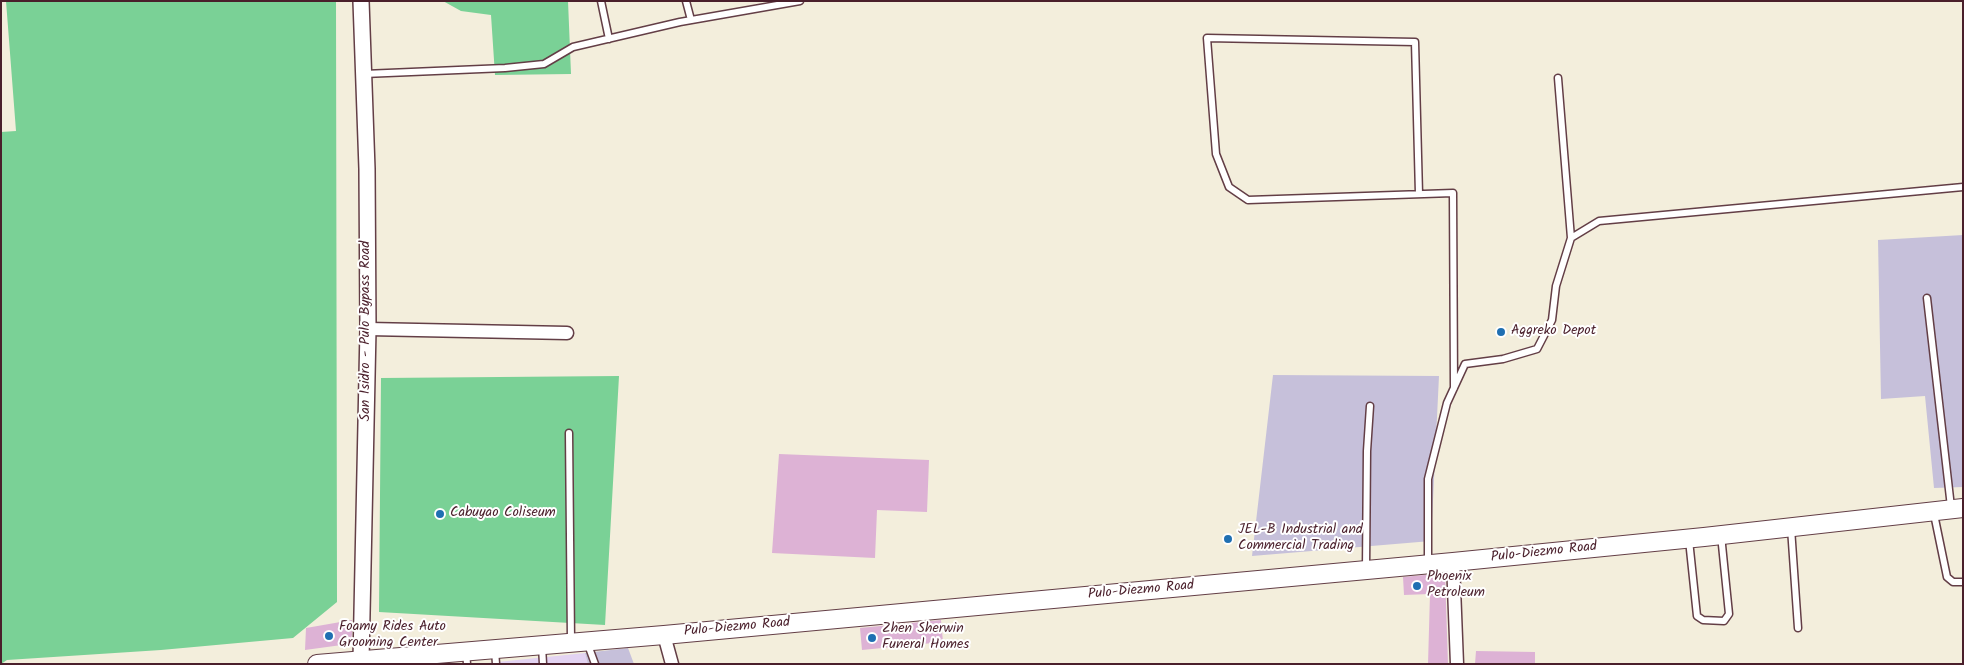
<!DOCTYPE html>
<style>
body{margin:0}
#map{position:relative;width:1964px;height:665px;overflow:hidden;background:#f3eedc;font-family:Kalam,sans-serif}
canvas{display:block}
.frame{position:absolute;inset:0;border:2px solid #4a1f2b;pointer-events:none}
</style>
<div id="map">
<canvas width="1964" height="665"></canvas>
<div class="frame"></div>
</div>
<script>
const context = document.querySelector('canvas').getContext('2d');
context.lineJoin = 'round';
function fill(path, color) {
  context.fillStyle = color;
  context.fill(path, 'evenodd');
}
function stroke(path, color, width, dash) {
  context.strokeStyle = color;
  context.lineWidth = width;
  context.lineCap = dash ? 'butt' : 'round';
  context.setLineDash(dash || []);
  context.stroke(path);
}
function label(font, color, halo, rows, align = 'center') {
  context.font = font + ' Kalam,sans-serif';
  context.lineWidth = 4;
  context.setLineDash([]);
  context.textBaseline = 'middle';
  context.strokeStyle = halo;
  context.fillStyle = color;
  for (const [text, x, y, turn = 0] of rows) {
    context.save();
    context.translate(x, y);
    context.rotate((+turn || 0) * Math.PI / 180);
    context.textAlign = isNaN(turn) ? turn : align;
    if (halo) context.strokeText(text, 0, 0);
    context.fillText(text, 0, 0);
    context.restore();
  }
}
const built = new Path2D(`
 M585,653L588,664H488V663Z`);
const industrial = new Path2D(`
 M1963,235V487L1934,488L1925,396L1881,399L1878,240Z
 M1273,375L1439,376L1431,541L1252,556Z
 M628,648L634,664H588L585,653Z`);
const green = new Path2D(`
 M6,1H336L337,602L293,638L161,650L7,660L1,664V132L16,131Z
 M443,1H568L571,74L495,75L491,15L461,11Z
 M619,376L605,625L379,612L381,378Z`);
const building = new Path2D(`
 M779,454L929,460L927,512L877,510L875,558L772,553Z
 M1445,573L1448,664H1428L1430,594L1404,595L1403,577Z
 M352,620V635L349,644L305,650L306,628Z
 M941,620L943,642L862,650L860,628Z
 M1476,651L1535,652V664H1475Z`);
const service = new Path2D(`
 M601,1L609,39
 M686,1L691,20
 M364,74L505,68L544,64L573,47L680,22L800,1
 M1558,78L1571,238
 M1419,194L1415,42L1207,38L1216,154L1229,187L1248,200L1453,193L1454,388
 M1927,298L1951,507
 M569,433L571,641
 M1934,514L1947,577L1953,582H1963
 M1791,528L1798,628
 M1689,540L1697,616L1703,620L1724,621L1729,614L1721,535
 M1428,564V479L1447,403L1465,364L1503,359L1537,349L1552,320L1556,286L1571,238L1599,221L1963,187
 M1366,569L1367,451L1370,406
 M587,642L595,664
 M542,646L543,664
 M495,650L496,664
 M466,652L467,664`);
const minor = new Path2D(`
 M368,329L567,333
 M1453,562L1457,664
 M664,635L672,664`);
const tertiary = new Path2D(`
 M361,660L368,329L367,169L361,1`);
const secondary = new Path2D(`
 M317,664L664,635L1453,562L1704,537L1963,508`);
const markers = [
 [1501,332,5,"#1f6fb2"],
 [440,514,5,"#1f6fb2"],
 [1228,539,5,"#1f6fb2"],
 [1417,586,5,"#1f6fb2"],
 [329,636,5,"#1f6fb2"],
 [872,638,5,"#1f6fb2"]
];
const streetNames = [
 ["San Isidro - Pulo Bypass Road",367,331,-90],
 ["Pulo-Diezmo Road",1544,553,-6],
 ["Pulo-Diezmo Road",1141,591,-5],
 ["Pulo-Diezmo Road",737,628,-5]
];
const poiNames = [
 ["Aggreko Depot",1511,332],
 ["Cabuyao Coliseum",450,514],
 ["JEL-B Industrial and",1238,531],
 ["Commercial Trading",1238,547],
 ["Phoenix",1427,578],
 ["Petroleum",1427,594],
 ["Foamy Rides Auto",339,628],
 ["Grooming Center",339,644],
 ["Zhen Sherwin",882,630],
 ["Funeral Homes",882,646]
];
fill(built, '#e3d3f2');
fill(industrial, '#c6c0da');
fill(green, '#7ad196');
fill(building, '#ddb2d5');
stroke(service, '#633e46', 9);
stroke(minor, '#633e46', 15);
stroke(tertiary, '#633e46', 18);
stroke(secondary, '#633e46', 20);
stroke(service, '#fff', 6);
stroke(minor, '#fff', 12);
stroke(tertiary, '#fff', 15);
stroke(secondary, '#fff', 18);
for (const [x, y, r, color] of markers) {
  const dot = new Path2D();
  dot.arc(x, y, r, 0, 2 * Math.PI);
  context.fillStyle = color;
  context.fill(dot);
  stroke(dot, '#fff', 2);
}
label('14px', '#4a1f2b', '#fff', streetNames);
label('14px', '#4a1f2b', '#fff', poiNames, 'left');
</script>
